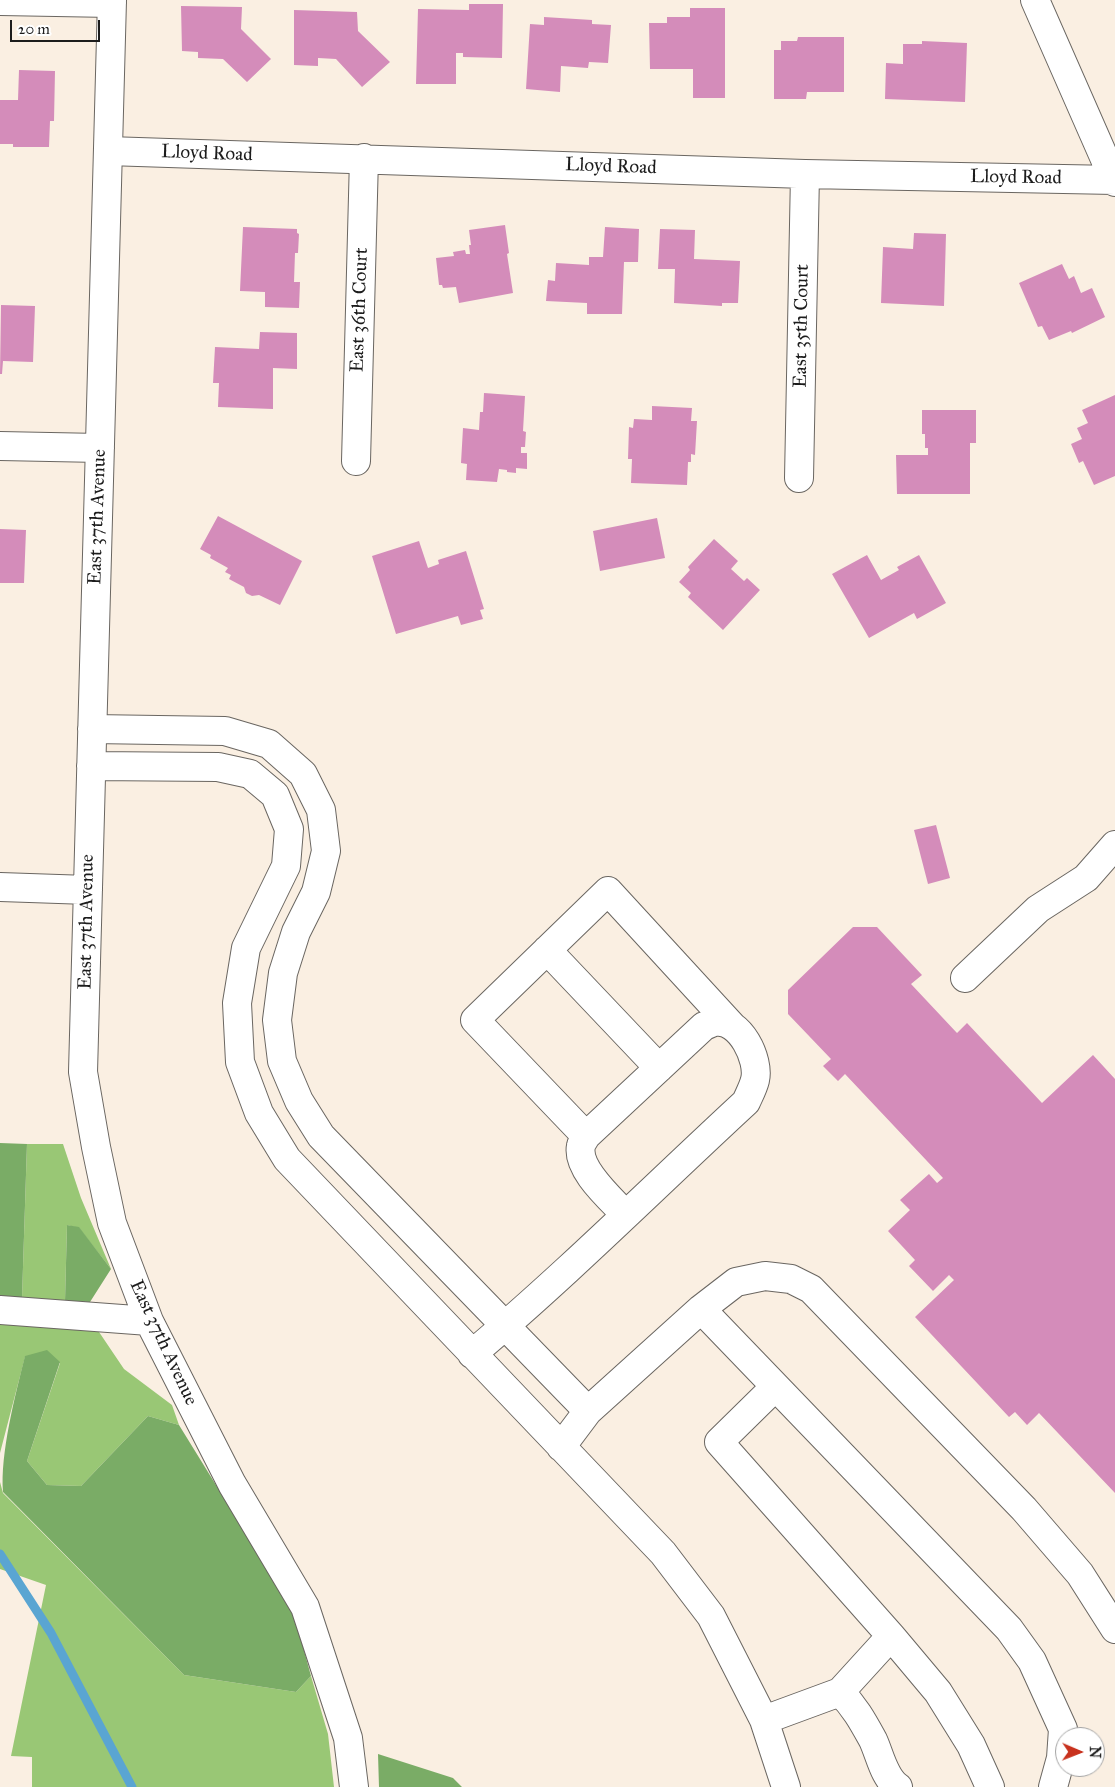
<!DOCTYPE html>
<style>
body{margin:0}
#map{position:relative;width:1115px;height:1787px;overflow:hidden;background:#faefe2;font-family:"IM FELL Great Primer",serif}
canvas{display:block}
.north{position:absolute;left:1055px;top:1727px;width:50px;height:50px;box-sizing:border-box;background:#fff;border:1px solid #a4a4a4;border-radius:50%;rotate:91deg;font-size:14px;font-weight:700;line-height:20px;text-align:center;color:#1c1c1c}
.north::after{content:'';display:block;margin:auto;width:18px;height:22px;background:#c8321e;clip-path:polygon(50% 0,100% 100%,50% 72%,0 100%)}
.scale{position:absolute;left:10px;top:20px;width:90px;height:22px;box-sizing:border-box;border:2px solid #1c1c1c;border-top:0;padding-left:6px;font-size:15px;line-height:18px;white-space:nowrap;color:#1c1c1c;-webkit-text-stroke:4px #fff;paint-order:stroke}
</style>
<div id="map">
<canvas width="1115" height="1787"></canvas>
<div class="north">N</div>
<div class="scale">20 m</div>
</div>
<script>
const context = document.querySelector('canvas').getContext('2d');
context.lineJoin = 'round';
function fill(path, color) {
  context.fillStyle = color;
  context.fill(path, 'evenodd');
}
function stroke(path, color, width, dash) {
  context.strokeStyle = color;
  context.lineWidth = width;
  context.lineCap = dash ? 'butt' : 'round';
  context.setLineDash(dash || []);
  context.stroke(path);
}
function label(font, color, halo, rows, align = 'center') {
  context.font = font + ' "IM FELL Great Primer",serif';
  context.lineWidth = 4;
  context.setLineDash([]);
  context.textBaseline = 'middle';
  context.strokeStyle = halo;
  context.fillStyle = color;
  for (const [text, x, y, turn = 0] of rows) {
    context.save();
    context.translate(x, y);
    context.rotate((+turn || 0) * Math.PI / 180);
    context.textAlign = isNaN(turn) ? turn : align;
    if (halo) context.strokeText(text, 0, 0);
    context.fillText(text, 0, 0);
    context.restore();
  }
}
const green = new Path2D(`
 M27,1144H63L81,1198L111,1269L79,1228L67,1225L65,1301L22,1298Z
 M0,1321L97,1329L124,1369L172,1405L179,1425L148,1416L81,1486L47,1485L27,1461L60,1363L25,1357L0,1453Z
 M0,1482L3,1493L184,1675L296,1692L311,1676L328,1734L334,1787H32V1757L11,1756L46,1585L0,1569Z`);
const forest = new Path2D(`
 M0,1143L27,1144L22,1298L0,1297Z
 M67,1225L79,1227L111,1269L90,1302L65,1301Z
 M47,1350L60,1362L27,1461L47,1485L81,1486L148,1416L179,1425L293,1610L311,1676L296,1692L184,1675L3,1492C0,1454 15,1396 25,1356Z
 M378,1754L453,1778L462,1787H379Z`);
const stream = new Path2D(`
 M0,1554L51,1633L132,1787`);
const building = new Path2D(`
 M469,4H503L502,58L463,57V53H456V84H416L418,9L469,10Z
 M181,6L242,7L241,29L271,59L247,82L223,59L198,58V52L182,51Z
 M690,8H725V98H693V69H650L649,23H667V17H690Z
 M294,10L357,12L358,31L390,62L362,87L336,59L318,58V66L294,65Z
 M544,17L592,20V24L611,25L608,63L589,62L588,68L561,66L560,92L526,89L530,24L544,25Z
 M798,37H844V92H807L806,99H774V50H781V41H797Z
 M922,41L967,43L965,102L885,99L886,63L903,64V44H922Z
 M19,70L55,71L54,121H50L49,147H13V144H0V100H18Z
 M505,225L509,253L507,254L513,293L459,303L456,287L443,288L442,285H439L436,258L454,256L453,252L465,250L466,254H470L469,245H471L469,230Z
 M243,227L297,229V233L299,234L298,253H295L294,282H300L299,308L265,307V292L240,291Z
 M605,227L639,229L638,262H624L622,314H587V303L546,301L548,280L555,281L556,263L589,265V257H603Z
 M660,229L695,230L694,259L740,261L738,303H722V306L674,303L675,269H658Z
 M914,233L946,234L944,306L881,303L883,247L913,249Z
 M1062,264L1069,279L1074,276L1081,293L1092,288L1105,317L1072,333L1071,331L1049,340L1042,326L1038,327L1019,283Z
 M1,305L35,306L33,362L3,361L2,374H0Z
 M260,332L297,333V369L273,368V409L218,407L219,383H213L215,347L259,349Z
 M484,393L525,396L523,431L526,432L525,447H521V453H527V469L516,468V473L507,472V470L499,469L497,482L466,480L467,464L461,463L463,428L479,430L480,412H483Z
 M1115,395V476L1094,485L1083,461L1079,463L1071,444L1082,439L1077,428L1088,423L1082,410Z
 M652,406L692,408L691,421H697L695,455L691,454V462H688L687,485L631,483L632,459H628L629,427L633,428L634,419L652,420Z
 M922,410H976V443H970V494H897L896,455H928V448H925V434H922Z
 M218,516L302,561L280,605L259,595L252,596L246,593L244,587L229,579L231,575L225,572L228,568L210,558L211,555L200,549Z
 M657,518L665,558L600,571L593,531Z
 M0,529L26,530L24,583H0Z
 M714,539L738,561L731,569L744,581L747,578L760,590L723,630L688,597L691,593L679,582L690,570L688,567Z
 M419,541L428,568L439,564L438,560L466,551L484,609L480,610L483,619L461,625L458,616L396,634L372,556Z
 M867,555L881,580L899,570L897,567L919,555L946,603L917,619L914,613L869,638L832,574Z
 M936,825L950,878L928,884L914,830Z
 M853,927H877L922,975L911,984L957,1033L967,1023L1042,1103L1093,1055L1115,1079V1493L1039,1413L1027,1425L1015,1412L1009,1417L915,1317L954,1280L949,1275L933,1291L909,1266L915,1260L888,1231L910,1210L900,1200L929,1174L937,1183L943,1178L845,1074L838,1081L823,1066L831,1059L788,1014V990Z`);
const minor = new Path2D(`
 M112,0L83,1072L96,1147L112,1223L149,1321L232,1484L305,1607L348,1738L354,1787
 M1035,0L1115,182
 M0,1L112,3
 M108,151L805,174L1115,180
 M0,446L100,448
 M356,461L364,158
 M799,478L805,174
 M92,729L225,731L269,744L303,774L321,810L326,851L316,892L296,932L283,973L277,1020L282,1061L299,1101L321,1136L588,1411
 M91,766L218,767L250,774L275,795L289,829L286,866L246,948L237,1003L240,1062L259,1113L287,1159L663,1553L711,1616L764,1720L786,1787
 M0,887L88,890
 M547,950L659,1068
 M965,978L1038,909L1086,878L1115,845
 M586,1136L475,1020L608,891L732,1026
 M701,1309L1009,1629L1032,1661L1063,1729L1061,1758L1053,1787
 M0,1310L149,1321
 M472,1354C567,1274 655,1186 746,1102C749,1095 753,1088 755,1080C760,1060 740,1018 715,1022C712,1022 708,1025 704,1026L586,1136C585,1139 581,1143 581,1146C576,1169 611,1199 625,1214
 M775,1387L719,1442L891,1636
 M561,1447L588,1411L701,1309L736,1282L765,1276L791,1279L811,1289L1024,1509L1080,1574L1115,1629
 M840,1692L891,1636L938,1692L971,1745L990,1787
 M764,1720L840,1692C855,1707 863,1722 873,1740C880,1755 884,1778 898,1787`);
const streetNames = [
 ["Lloyd Road",207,154,2],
 ["Lloyd Road",611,167,2],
 ["Lloyd Road",1016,178,1],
 ["East 36th Court",360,310,-88],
 ["East 35th Court",802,326,-89],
 ["East 37th Avenue",98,517,-88],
 ["East 37th Avenue",87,922,-89],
 ["East 37th Avenue",163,1343,65]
];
fill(green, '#99c775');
fill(forest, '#7aac66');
stroke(stream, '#5aa5d2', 9);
fill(building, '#d48cba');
stroke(minor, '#6a6661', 30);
stroke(minor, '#fff', 28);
label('19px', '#1c1c1c', '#fff', streetNames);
</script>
